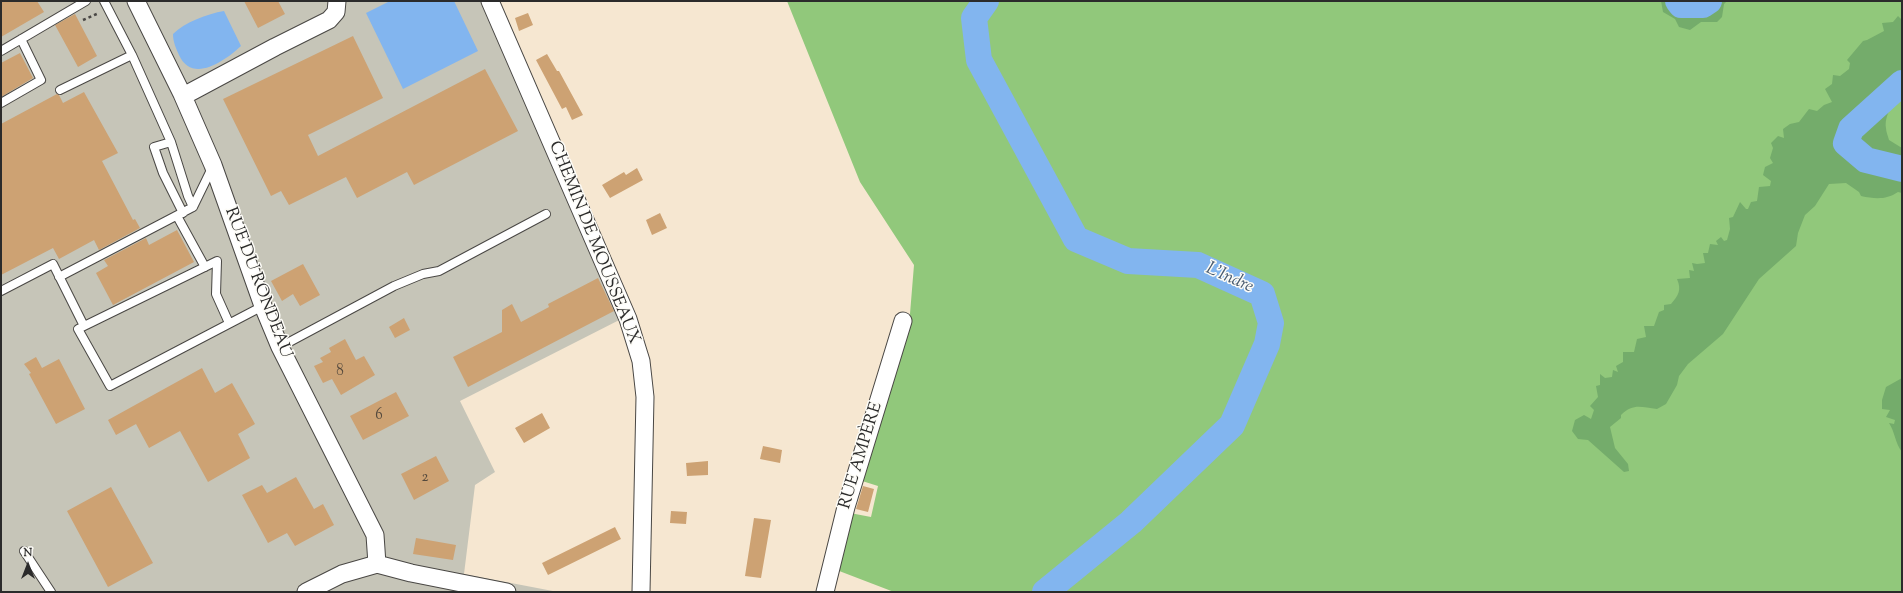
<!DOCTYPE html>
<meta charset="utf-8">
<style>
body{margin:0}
#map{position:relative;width:1903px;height:593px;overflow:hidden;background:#f6e7d1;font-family:"Sorts Mill Goudy",serif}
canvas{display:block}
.frame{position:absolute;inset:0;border:2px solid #2b2b2b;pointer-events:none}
.north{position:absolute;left:8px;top:545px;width:40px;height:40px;-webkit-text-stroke:3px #fdfcf7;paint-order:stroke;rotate:0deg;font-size:11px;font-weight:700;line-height:16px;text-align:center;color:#2b2b2b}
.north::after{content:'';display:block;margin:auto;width:14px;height:18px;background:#2b2b2b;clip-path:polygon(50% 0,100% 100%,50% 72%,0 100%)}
</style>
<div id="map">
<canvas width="1903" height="593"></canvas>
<div class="frame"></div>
<div class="north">N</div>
</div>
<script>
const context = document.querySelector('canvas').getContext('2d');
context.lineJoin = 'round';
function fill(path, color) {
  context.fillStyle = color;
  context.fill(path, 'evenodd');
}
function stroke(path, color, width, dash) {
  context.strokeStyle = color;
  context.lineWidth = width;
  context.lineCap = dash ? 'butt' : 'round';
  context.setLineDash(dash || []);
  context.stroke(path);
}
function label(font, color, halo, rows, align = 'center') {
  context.font = font + ' "Sorts Mill Goudy",serif';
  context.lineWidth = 3;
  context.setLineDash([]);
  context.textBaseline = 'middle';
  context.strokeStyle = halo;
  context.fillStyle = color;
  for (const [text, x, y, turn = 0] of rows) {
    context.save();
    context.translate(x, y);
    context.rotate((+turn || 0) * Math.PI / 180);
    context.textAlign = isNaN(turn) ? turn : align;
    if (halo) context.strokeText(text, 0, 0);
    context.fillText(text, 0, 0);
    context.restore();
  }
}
const industrial = new Path2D(`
 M1,1H497L635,312L460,401L495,472L475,485L464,574L558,592H1Z`);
const green = new Path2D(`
 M787,1H1902V592H894L834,569L850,513L871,517L878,486L859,480L909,326L914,265L860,182Z`);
const forest = new Path2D(`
 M1661,1H1727L1724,4L1722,17L1717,22H1701L1690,30L1679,27L1675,19L1663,12Z
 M1898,16L1902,20V94C1893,100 1884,117 1886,128C1886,132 1888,136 1889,140L1902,148V193L1898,192C1886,200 1875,199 1861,196L1859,192L1846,183L1829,184L1815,206L1805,215L1798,233L1796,246L1759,279L1723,334L1688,364L1679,376L1677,385L1666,404L1657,409C1641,407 1633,403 1621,415V418L1610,427L1615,448L1628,464L1629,471L1624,472L1588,440L1578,439L1572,431L1575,420L1584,415L1591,419L1594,410L1590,406L1598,397L1596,386L1600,385V374L1605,378L1612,377L1613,370L1618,372L1616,366L1623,362V352H1634L1637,339L1646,337L1644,326H1654L1659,312L1664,310V305L1671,304C1678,296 1682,290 1677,279L1690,278L1689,270L1694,271L1692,263L1697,264L1705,263L1703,253H1708L1710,244L1718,245L1716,241L1721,237L1724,241L1727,240L1730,229L1729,218L1733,217L1740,202L1746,209H1748L1751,202L1757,201L1759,187L1770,186L1771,181L1763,175L1765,167L1773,163L1770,158L1773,148L1771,143L1778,136L1784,138L1783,129L1790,124L1799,122L1809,109L1817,111L1824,105L1832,102L1825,89L1832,84L1833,75L1840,76L1849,69L1850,63L1847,60L1863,41L1867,40L1884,31L1882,23L1893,22Z
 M1902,378V452C1895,443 1895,432 1889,423L1894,424L1895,420L1886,417L1890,410L1882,409V400L1886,387Z`);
const water = new Path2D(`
 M390,1H454L478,51L403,89L366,13Z
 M224,11L241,46C225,61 192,84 179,55C176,48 173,42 173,34C185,22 207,14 224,11Z`);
const river = new Path2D(`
 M986,1L974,18L979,60L1076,239L1128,261L1198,265L1262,294L1271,323L1267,344L1232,425L1131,522L1045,592
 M1678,1L1681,5H1703L1709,1
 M1902,83L1851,129L1846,143L1866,160L1902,169`);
const building = new Path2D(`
 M1,1H37L44,12L1,37Z
 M244,1H278L285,14L258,28Z
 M528,13L533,25L519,31L515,18Z
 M75,14L97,56L78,67L55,25Z
 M353,36L383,98L308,135L318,156L485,69L518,131L414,185L407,172L357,198L346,177L289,205L281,191L271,196L223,99Z
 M20,53L33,78L1,97V63Z
 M547,54L557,71H559L583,115L572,120L566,107L562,109L536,60Z
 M84,92L118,153L102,161L133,220L135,219L140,228L99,250L94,240L59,259L53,248L1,275V124L57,94L59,95L63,103Z
 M637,168L643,180L610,198L602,185L624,172L626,175Z
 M660,213L667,228L652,235L646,220Z
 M177,230L194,262L113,305L96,273L108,266L104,260L146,238L149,245Z
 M303,264L320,295L300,306L293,294L282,301L271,281Z
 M598,278L614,311L468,387L453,357L502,332V310L512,304L521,322L549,307L548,304Z
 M404,318L410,330L395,338L389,327Z
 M345,339L356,360L364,356L375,375L341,395L332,379L323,383L314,366L323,362L320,358L331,352L329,348Z
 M36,357L42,368L59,359L85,409L56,424L29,374L31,373L24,364Z
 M202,368L215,393L232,383L255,424L238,434L250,458L208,482L180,431L149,448L136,424L116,435L108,420Z
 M396,392L409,416L363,440L350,416Z
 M542,413L550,428L524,443L515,428Z
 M763,446L782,450L780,463L760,459Z
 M436,456L449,481L414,500L401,474Z
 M708,461V475L687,476L686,463Z
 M296,477L314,509L323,504L334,525L295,546L287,533L268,543L242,495L262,485L267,493Z
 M863,486L874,489L868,512L856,509Z
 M111,487L153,563L108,587L67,511Z
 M671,511L687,512L686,524L670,523Z
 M754,518L771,520L761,578L745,576Z
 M615,527L621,539L548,575L542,563Z
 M416,538L456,545L453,560L413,554Z`);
const path = new Path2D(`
 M83,20L99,13`);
const lane = new Path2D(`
 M104,1L132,55
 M1,51L86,1
 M60,90L132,55L171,142L188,196L193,207
 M1,103L41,80L21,39
 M171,142L154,147L163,173L183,213
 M177,216L205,267
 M59,277L193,207L212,168
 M1,291L53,264L84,326
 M229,323L216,294L217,261L78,329L110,386L263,306
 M280,347L394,286L423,274L439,271L546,214
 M24,551L51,592`);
const street = new Path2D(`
 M136,1L182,94L213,165L263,306L280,347L375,535L377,564
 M490,1L628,319L641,361L645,397L641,592
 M182,94L189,93L275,47L329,20L336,12L337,1
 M306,592L342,574L377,564L411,573L507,592
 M825,592L846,507L903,321`);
const numberNames = [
 ["8",340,372],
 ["6",379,416],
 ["2",425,478]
];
const streetNames = [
 ["CHEMIN DE MOUSSEAUX",593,243,68],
 ["RUE DU RONDEAU",257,283,69],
 ["RUE AMPÈRE",862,456,-73]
];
const waterNames = [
 ["L'Indre",1229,279,24]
];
fill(industrial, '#c6c5b8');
fill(green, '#91c87b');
fill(forest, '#74ac6b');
fill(water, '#82b5ef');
stroke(river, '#82b5ef', 26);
fill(building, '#cda273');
stroke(lane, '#494744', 10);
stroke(street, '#494744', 19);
stroke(path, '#494744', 2.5, [3, 3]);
stroke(lane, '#fff', 8);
stroke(street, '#fff', 17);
label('15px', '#54493d', null, numberNames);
label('17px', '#2b2b2b', '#fdfcf7', streetNames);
label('italic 18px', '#495b70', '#fdfcf7', waterNames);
</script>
